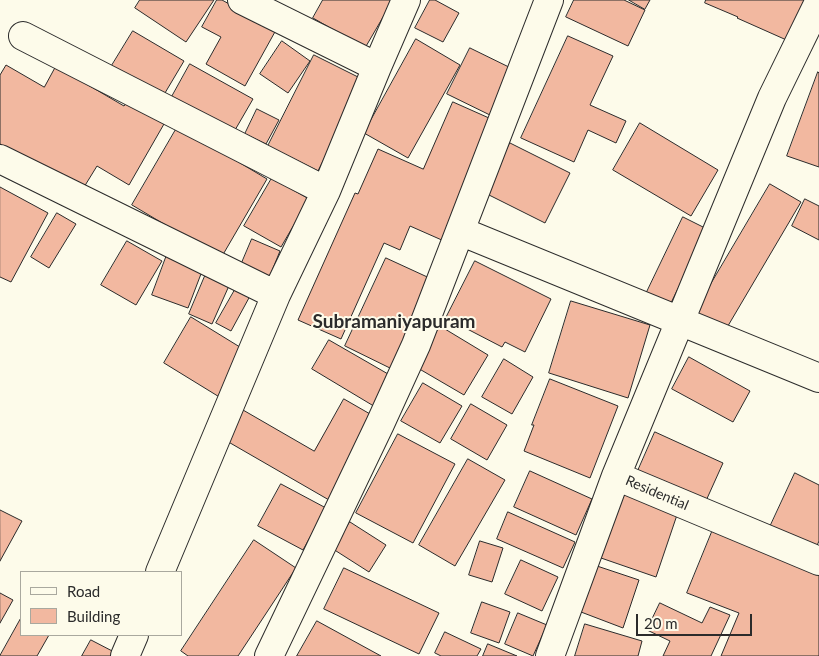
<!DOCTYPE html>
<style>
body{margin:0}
#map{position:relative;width:819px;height:656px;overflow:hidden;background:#fdfbea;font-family:Lato,sans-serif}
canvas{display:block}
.legend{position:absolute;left:20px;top:571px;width:162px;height:65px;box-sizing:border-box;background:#fdfbea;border:1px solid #a9a89e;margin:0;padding:6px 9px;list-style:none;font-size:15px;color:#2b2b2b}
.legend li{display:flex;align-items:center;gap:10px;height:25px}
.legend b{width:25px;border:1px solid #a9a89e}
.scale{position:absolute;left:636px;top:614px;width:116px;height:22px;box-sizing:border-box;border:2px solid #2b2b2b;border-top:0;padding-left:6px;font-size:15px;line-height:18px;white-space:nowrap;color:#2b2b2b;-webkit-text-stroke:4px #fdfbea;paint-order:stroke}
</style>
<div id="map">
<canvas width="819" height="656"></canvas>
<ul class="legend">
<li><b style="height:6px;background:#fdfbea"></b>Road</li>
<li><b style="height:14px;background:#f2b8a0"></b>Building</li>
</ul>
<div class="scale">20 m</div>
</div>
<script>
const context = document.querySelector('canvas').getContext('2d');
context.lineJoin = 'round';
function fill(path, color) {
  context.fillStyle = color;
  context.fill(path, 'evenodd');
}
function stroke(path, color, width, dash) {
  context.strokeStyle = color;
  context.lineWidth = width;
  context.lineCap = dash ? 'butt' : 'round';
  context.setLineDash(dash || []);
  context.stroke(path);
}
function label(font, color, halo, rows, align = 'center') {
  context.font = font + ' Lato,sans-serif';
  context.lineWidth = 4;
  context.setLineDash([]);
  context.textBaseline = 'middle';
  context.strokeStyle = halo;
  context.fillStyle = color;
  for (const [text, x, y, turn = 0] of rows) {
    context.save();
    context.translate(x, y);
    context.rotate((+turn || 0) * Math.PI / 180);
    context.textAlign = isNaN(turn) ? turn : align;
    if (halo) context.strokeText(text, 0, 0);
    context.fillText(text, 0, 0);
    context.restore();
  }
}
const building = new Path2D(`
 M140,0H214L186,42L135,8Z
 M217,0H222L276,30L245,86L206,64L221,37L202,27Z
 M323,0H393L365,48L313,18Z
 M430,0H435L459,13L443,42L415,28Z
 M574,0H624L645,10L628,46L566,17Z
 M629,0H650L645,9Z
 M706,0H809L791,42L737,18L738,17L705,3Z
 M133,31L184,61L162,98L111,67Z
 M568,36L613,56L590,105L626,121L616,143L588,130L574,162L521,138Z
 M416,39L460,65L408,158L364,133Z
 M282,41L310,61L288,93L260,74Z
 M470,48L517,71L494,117L447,94Z
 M314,55L364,80L318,171L268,146Z
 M59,61L83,82L124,106L127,102L164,124L129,185L97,166L81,192L0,144V75L6,65L44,87Z
 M190,64L253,99L231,137L169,102Z
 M818,72L819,73V167L787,156Z
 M453,102L498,122L444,241L410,226L400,250L384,243L341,339L298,320L355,193L358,194L378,149L423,169Z
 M257,109L279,120L266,144L245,134Z
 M640,123L718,170L691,216L613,170Z
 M178,126L267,179L221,258L132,205Z
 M510,143L570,173L545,223L485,193Z
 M272,178L309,199L281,247L244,226Z
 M770,184L801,202L722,336L691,318Z
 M0,187L48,213L11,282L0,277Z
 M805,199L819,206V240L792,226Z
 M57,213L76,224L49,268L31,257Z
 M683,217L707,229L669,307L645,296Z
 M252,239L280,251L267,283L238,272Z
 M127,241L162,261L136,305L101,285Z
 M168,252L204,266L188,308L152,295Z
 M386,258L436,281L394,370L345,346Z
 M475,261L551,299L525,352L505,342L502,347L446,318Z
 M208,269L232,279L212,324L189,314Z
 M236,288L250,296L231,331L216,323Z
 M571,301L650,325L628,398L549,373Z
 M191,317L248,352L221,398L164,363Z
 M440,326L488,355L464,395L416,367Z
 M329,340L395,378L377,408L312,369Z
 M689,357L750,391L733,422L672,389Z
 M504,359L533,377L512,414L482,397Z
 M550,379L618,406L590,478L524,451L534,425H532Z
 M423,383L462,406L440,443L401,421Z
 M344,399L377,418L329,500L225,440L243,410L314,451Z
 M471,404L507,425L487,460L451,439Z
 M655,432L723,463L705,503L637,473Z
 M398,434L455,464L413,543L356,513Z
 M468,459L505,480L455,566L419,545Z
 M530,471L592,499L576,535L514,507Z
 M795,473L819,485V541L815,550L769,529Z
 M281,484L326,508L303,550L258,526Z
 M623,494L678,512L656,577L601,558Z
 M0,510L22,521L0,561Z
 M508,512L575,542L563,568L497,539Z
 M350,522L386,545L369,572L333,549Z
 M714,527L819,569V656H721L739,613L687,593Z
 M254,540L296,568L238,656H188L181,651Z
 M480,541L503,548L492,582L469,575Z
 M521,560L558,577L542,611L505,594Z
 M597,566L639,580L623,628L581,612Z
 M344,568L439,613L419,654L324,609Z
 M0,593L13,600L0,623Z
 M482,602L510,612L499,643L471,633Z
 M660,603L702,623L710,607L730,615L711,656H663L670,641L647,630Z
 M518,613L547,625L533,656L505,644Z
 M21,618V635H49L37,656H0Z
 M317,621L381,656H297Z
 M585,624L642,641L638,656H575Z
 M445,632L481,649L477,656H441L435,653Z
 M91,640L118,654L117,656H82Z
 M488,644L517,656H483Z`);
const minor = new Path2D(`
 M242,0L377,67L406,0
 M23,36L326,191
 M0,159L276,295
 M460,231L819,378
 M616,476L819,561
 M160,572L276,295L326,191L377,67
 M125,656L134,635
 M269,656L380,424L416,345L549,0
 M550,656L616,476L772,98L819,2`);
const streetNames = [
 ["Residential",657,493,23]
];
const districtNames = [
 ["Subramaniyapuram",394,322]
];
fill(building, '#f2b8a0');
stroke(building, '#2b2b2b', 1);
stroke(minor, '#2b2b2b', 30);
stroke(minor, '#fdfbea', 28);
label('14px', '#2b2b2b', '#fdfbea', streetNames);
label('bold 19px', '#2b2b2b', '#fdfbea', districtNames);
</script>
